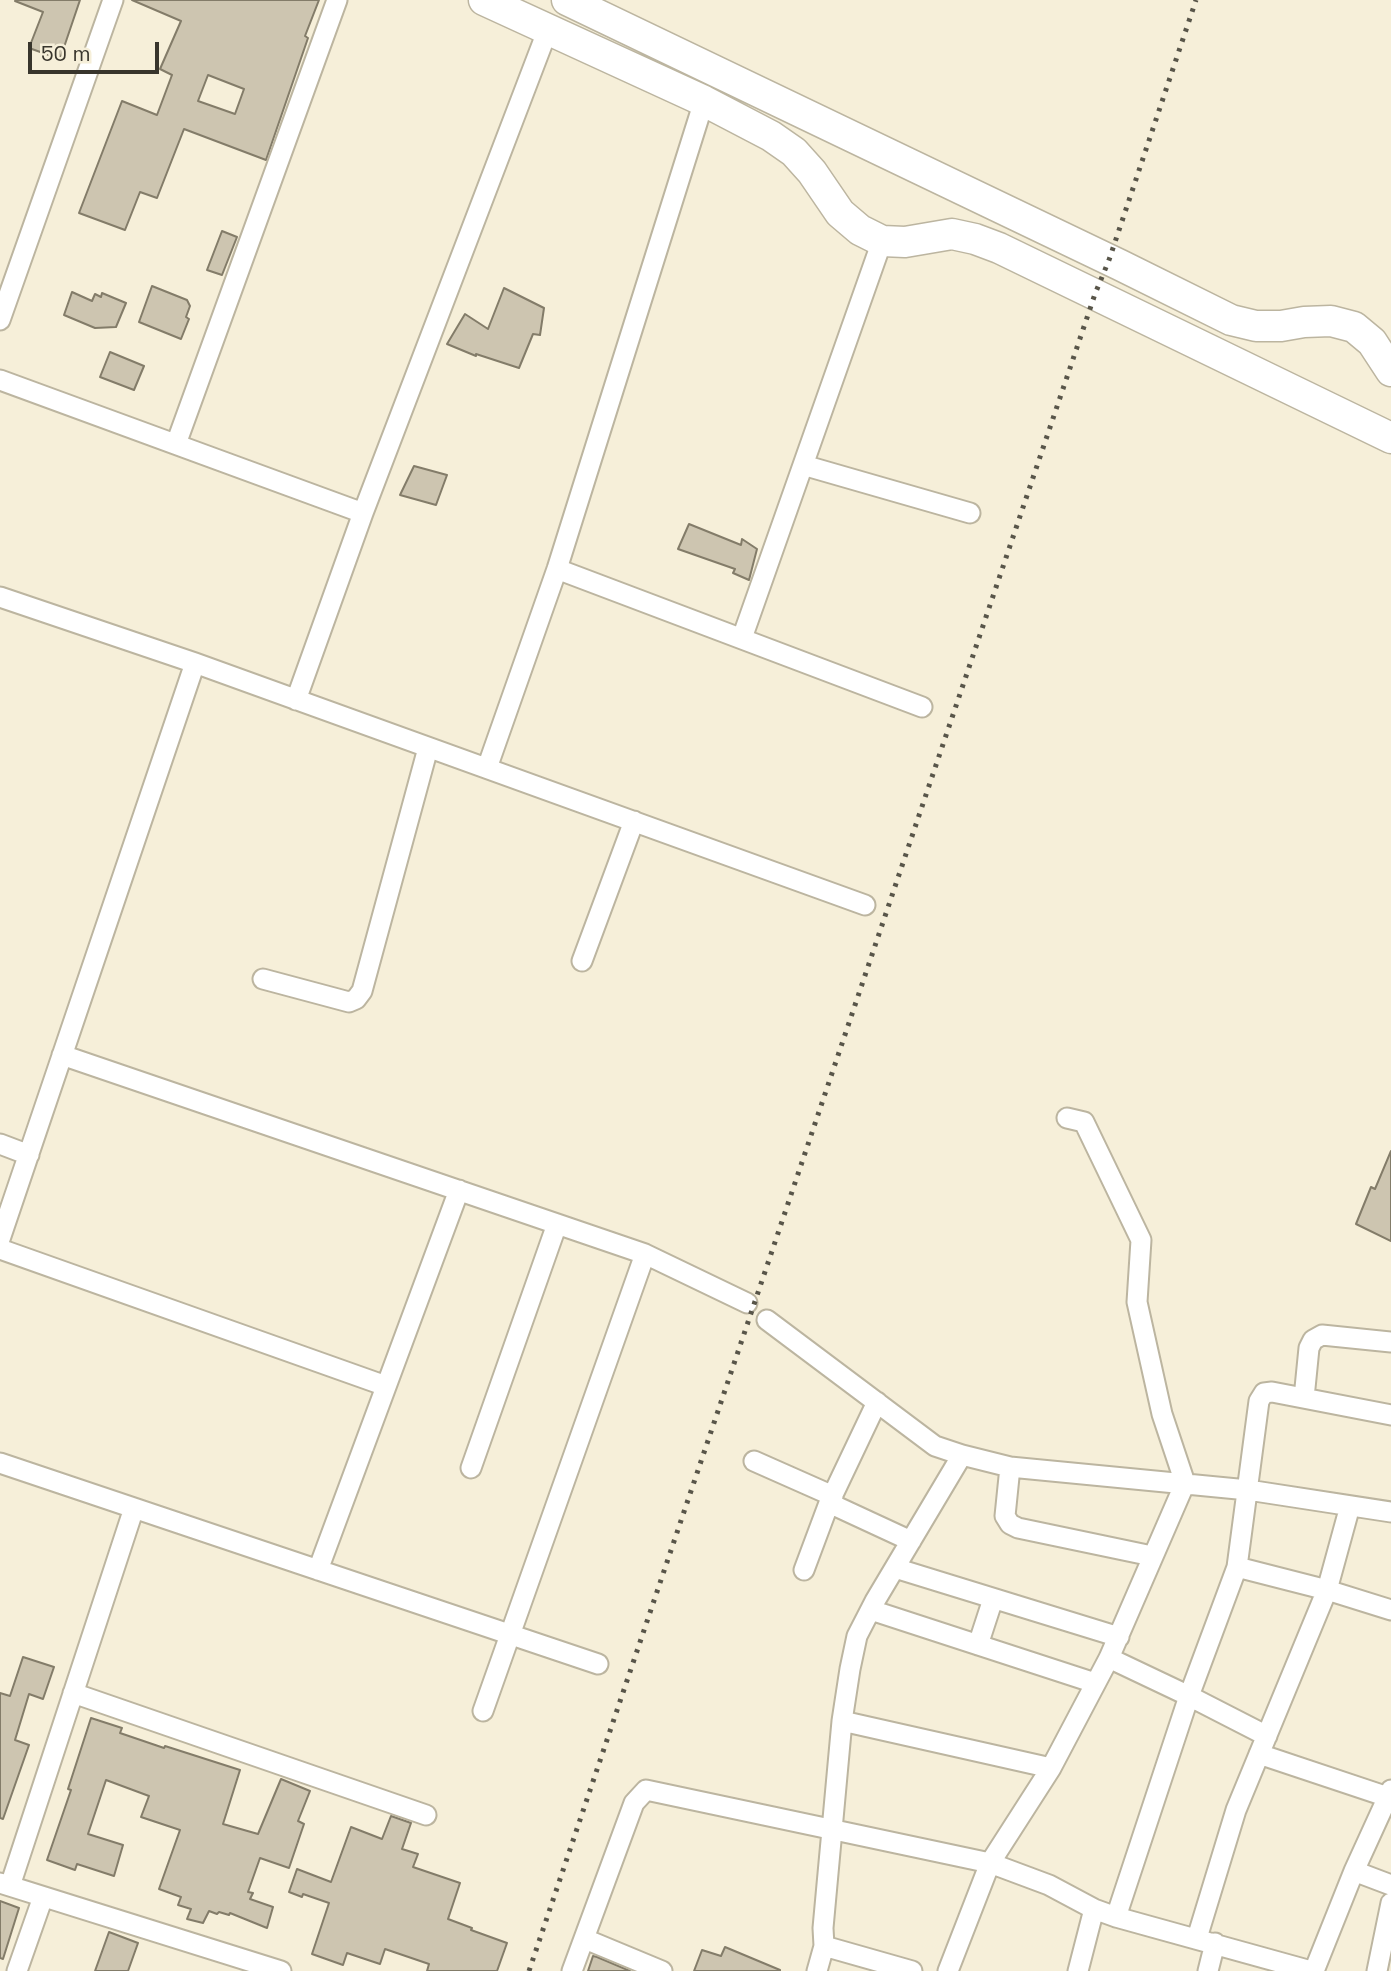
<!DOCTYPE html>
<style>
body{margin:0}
#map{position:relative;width:1391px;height:1971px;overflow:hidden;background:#f6efd9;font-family:"Space Grotesk",sans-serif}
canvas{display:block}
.scale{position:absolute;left:28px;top:42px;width:131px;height:32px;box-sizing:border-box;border:4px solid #38352c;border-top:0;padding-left:9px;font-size:21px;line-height:24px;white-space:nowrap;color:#38352c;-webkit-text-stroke:5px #f6efd9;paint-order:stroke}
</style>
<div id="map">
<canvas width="1391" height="1971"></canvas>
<div class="scale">50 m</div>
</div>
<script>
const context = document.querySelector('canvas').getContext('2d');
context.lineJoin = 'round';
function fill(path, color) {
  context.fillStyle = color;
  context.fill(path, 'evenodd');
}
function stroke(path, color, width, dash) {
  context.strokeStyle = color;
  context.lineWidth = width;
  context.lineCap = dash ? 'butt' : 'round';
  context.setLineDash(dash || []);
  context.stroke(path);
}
const building = new Path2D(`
 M16,0H80L60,59L29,48L43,12L15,1Z
 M132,0H319L305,36L308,38L266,160L184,129L157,198L140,192L125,230L79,213L122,101L157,115L172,75L160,69L181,21ZM208,75L244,89L235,114L198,101Z
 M222,231L237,237L222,275L207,270Z
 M152,286L187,300L190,306L186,317L189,319L181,339L139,322Z
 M504,288L544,308L540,335L533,334L519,368L476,354V356L447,344L465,314L488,329Z
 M72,292L92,301L95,294L101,297L102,293L126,303L116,327L95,328L64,315Z
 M110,352L144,366L134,390L100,377Z
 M414,466L447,475L436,505L400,495Z
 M689,524L741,545L742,539L757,549L749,580L733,573L735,569L678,549Z
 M1391,1151V1241L1356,1224L1371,1187L1375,1189Z
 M23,1657L54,1667L43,1699L29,1694L15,1740L29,1745L3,1819L0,1818V1693L10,1696Z
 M91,1718L122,1728L120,1733L164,1748L165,1746L240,1770L223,1824L258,1834L281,1779L310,1791L298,1821L304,1824L289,1868L260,1858L248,1892L253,1893L250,1899L273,1907L267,1928L230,1913L229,1915L219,1912L217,1914L209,1911L203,1923L187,1919L191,1909L178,1905L181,1897L159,1889L180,1830L141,1817L149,1796L106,1780L88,1834L123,1845L114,1876L77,1864L75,1870L47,1860L71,1790L68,1789Z
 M391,1816L411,1823L402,1849L418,1854L413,1867L460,1883L448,1919L472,1928L471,1930L507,1943L497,1971H427L429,1964L385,1949L380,1964L347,1953L343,1965L312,1954L329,1903L303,1894L302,1897L289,1892L297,1869L331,1882L351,1827L382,1839Z
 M0,1901L19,1908L3,1959L0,1958Z
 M109,1932L138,1943L128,1971H95Z
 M725,1947L780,1970V1971H694L702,1950L721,1956Z
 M593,1956L597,1957L630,1971H588Z`);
const minor = new Path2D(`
 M0,320L113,0
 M0,380L363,513
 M176,444L337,0
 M803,465L970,513
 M557,569L922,707
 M0,597L195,663L865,905
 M742,638L882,241
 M296,700L363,513L548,29
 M487,768L557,569L704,101
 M582,961L634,821
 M263,979L349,1002L356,999L362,991L428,748
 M62,1055L645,1254L747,1303
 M0,1144L29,1155
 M0,1239L195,663
 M0,1249L386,1386
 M767,1320L935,1446L962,1455L1010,1467L1248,1490L1391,1512
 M1304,1398L1309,1348L1313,1340L1322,1335L1391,1342
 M754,1461L833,1496
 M0,1463L598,1664
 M1010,1467L1005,1516L1010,1524L1018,1528L1152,1556
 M471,1468L557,1224
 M829,1503L911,1541
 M1237,1567L1327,1590L1391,1610
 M895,1568L1119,1637
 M318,1570L459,1190
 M804,1570L829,1503L877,1402
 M871,1610L1095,1683
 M978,1645L993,1599
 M1109,1658L1189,1696L1267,1736
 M73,1693L426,1815
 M483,1711L645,1254
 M842,1721L1051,1768
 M1259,1754L1388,1797
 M1354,1871L1391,1885
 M0,1883L281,1971
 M10,1886L134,1508
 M1116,1917L1189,1696L1237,1567L1259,1401L1264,1393L1272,1392L1391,1415
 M1197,1938L1236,1810L1327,1590L1350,1506
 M585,1939L662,1971
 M824,1946L912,1971
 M17,1971L43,1897
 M572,1971L634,1803L646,1790L990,1863L1049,1885L1094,1909L1116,1917L1311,1971
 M817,1971L824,1946L823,1928L842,1721L850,1669L857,1636L875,1601L962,1455
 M948,1971L990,1863L1051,1768L1109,1658L1185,1483L1162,1414L1137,1302L1141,1240L1084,1122L1067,1118
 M1078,1971L1094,1909
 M1208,1971L1215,1943
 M1314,1971L1354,1871L1391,1790
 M1377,1971L1391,1903`);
const primary = new Path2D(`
 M484,0L704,101L771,136L794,152L812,172L840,213L860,230L882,241L905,242L952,234L975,239L999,248L1391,438
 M567,0L1120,265L1231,320L1256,326H1281L1304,322L1331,321L1354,327L1372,342L1391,371`);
const rail = new Path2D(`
 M529,1971L1095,294L1109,260L1196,0`);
fill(building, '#cdc5b0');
stroke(building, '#837c69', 2);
stroke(minor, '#bcb5a0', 23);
stroke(primary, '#bcb5a0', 33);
stroke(minor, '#fff', 19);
stroke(primary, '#fff', 30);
stroke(rail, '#585549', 5, [3.5, 7]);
</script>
